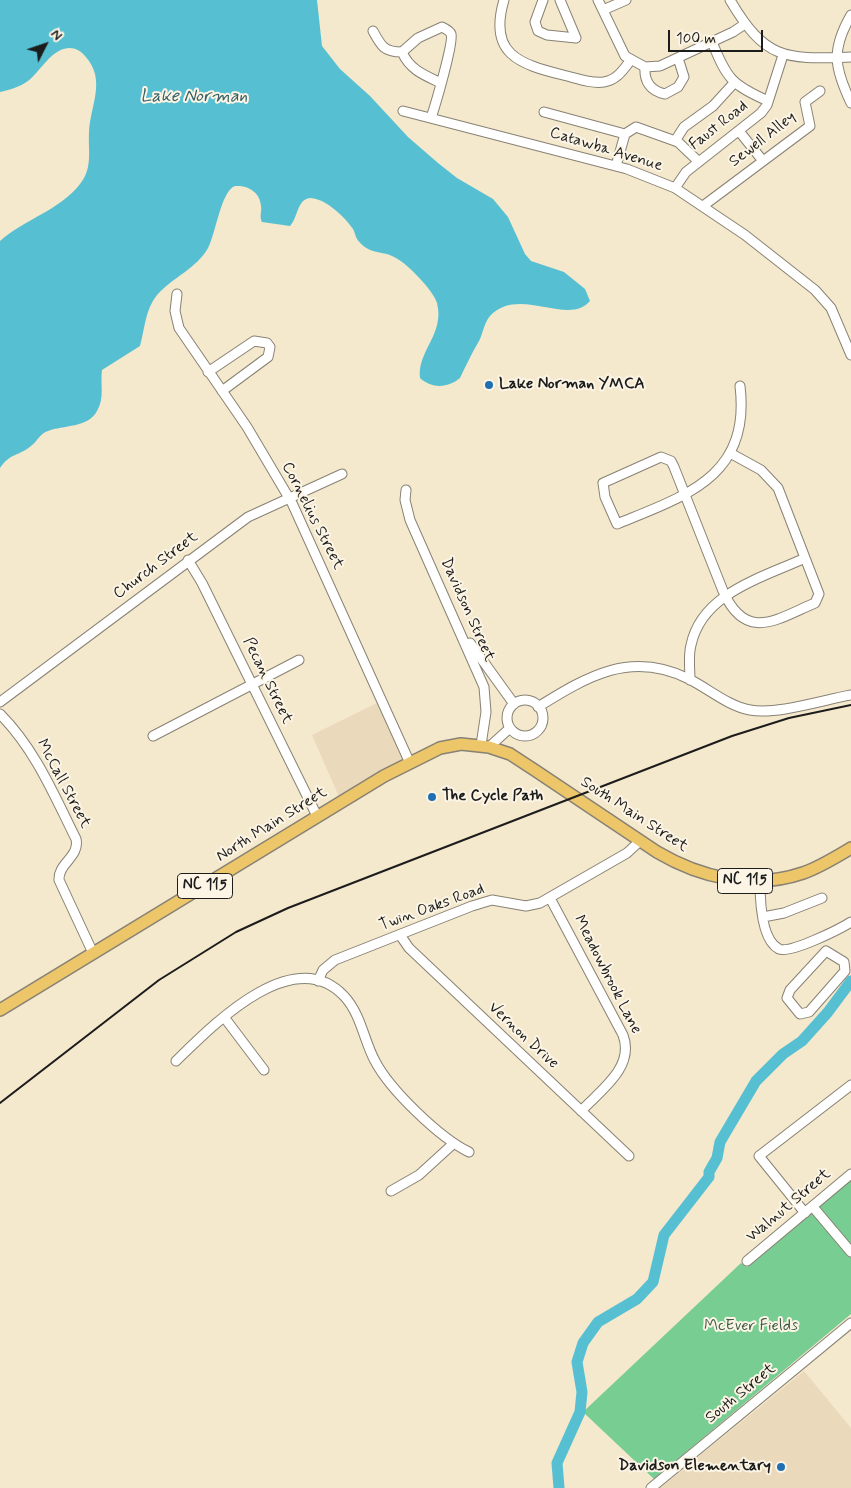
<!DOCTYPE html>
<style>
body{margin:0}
#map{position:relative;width:851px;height:1488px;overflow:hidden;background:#f4e8cd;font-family:Mynerve,sans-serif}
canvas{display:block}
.north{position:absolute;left:20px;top:20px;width:50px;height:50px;-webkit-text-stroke:4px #fcf5e5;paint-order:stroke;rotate:49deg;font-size:14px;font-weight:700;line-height:20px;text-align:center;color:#1c1c1c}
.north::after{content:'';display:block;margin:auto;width:18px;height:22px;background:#1c1c1c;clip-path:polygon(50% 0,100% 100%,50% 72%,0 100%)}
.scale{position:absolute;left:668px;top:30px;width:95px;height:22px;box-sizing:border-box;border:2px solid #1c1c1c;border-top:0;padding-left:6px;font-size:15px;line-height:18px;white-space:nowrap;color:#1c1c1c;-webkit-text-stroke:4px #fcf5e5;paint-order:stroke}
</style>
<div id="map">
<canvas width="851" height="1488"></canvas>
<div class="north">N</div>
<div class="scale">100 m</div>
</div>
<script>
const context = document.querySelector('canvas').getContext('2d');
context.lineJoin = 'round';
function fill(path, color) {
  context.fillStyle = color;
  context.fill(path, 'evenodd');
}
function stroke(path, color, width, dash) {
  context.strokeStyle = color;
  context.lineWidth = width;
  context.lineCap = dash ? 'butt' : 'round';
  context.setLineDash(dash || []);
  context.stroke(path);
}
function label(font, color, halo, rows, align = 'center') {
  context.font = font + ' Mynerve,sans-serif';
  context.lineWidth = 4;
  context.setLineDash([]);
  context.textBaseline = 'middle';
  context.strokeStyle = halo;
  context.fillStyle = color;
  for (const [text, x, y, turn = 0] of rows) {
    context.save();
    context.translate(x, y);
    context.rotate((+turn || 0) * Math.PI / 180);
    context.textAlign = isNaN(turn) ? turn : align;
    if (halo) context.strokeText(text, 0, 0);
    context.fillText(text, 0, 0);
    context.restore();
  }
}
const built = new Path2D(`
 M379,702L403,760L340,799L312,735Z
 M804,1371L851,1428V1488H660Z`);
const green = new Path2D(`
 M851,1179V1314L654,1479L583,1412L741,1263L747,1267Z`);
const water = new Path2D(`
 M0,0H317L322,46L340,69L370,96L408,137L438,163L457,178L493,199L508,217L525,254L531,261L564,272L585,289L590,301C568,327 519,285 490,316C484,323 483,333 479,341C472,353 466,365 460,378C448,388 432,389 420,378C417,351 445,334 437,303C434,291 406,262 394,257C381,250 368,255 357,239C355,236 355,232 353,229C345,217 326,199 311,198C297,198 298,218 290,226L262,222C259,216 262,212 261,206C260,192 248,185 235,186C221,191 216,233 208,248C197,268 172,278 157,295C145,310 145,328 140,346L102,370C100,384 105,398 97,411C88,428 63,425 48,431C39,434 38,441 31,446C19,456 10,453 0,468V241C25,219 60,210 80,184C93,168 88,151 89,132C90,106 107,80 85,56C81,51 76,48 69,48C51,49 41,71 28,81C20,87 9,90 0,92Z`);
const river = new Path2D(`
 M559,1488L557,1463L580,1412L582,1392L577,1362L583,1343L598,1322L637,1299L653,1282L664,1235L709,1177V1172L717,1158L720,1142L756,1081L783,1054L802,1041L828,1012L851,981`);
const minor = new Path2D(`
 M504,0C488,54 519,64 563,75C576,78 591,84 604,82C617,80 623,70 630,61
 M543,0L535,22L538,31L547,35L576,38L560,0
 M598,0L625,56L645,67L660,66L733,32L745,24
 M730,0C766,61 785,59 851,57
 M603,10L626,0
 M851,15C831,50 834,67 851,103
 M373,31C381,46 384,52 402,52
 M712,42C727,79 732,85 768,101
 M645,67C644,81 650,91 665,94L678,87L684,77L678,58
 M403,111L627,169L675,188L745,235L815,290L831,308L851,355
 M544,112L625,134
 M431,118C435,106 454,42 451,34C450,31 446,29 442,27L418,38L402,52C410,70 424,75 441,83
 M739,131L763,161
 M675,141L684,127L713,106L734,83
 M616,166L625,134L636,127L678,142L699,162
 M675,188L686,172L761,113L767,105L783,55
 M703,206L810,126L805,102L820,91
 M177,294L175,311L179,328L247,427L292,503L409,761
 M208,372L254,341L267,343L270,347L268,357L222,391
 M730,453L761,470L778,488L819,594L815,603C777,619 746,643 723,591L674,467L671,461L661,457L603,483L605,497L617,524C685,496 751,477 740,386
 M406,490L405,500L410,520L484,687L486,712L481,745
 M188,560L202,583L317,816
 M470,643L514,704
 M690,680C690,668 688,656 691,645C702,593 762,578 805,558
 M507 718a18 18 0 1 1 36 0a18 18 0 1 1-36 0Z
 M0,702L248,517L342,474
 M538,707C588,676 631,650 689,679C709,689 728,706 750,710C777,715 823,700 851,695
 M0,714C35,749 54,795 76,839C80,857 58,863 59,880L93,953
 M153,736L299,660
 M489,747L510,728
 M760,881C760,898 761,940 779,949C790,954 840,929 851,922
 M550,898L623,1035C635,1067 601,1090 581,1111
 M763,917L784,913L822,898
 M400,935L409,948L629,1156
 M826,951L844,962L845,971L809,1012L800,1014L787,998L790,990Z
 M318,981L323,970L335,960L472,906L492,900L526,906L540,903L627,853L640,841
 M224,1017L264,1070
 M176,1061C212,1026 293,942 344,996C361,1014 364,1041 375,1061C390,1090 440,1138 469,1152
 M391,1191L419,1175L453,1144
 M813,1207L851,1252
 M805,1213L759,1156L851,1085
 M747,1261L851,1174
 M651,1488L851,1323`);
const major = new Path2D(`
 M0,1010L384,776L440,748L461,744L489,747L510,754L536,771L657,852C701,878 753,890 803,873C820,867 836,857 851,848`);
const rail = new Path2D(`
 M0,1103L159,980L236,932L288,908L732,736L789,718L851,705`);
const markers = [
 [489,385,5,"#1f6fb2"],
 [432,797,5,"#1f6fb2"],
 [781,1467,5,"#1f6fb2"]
];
const shields = [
 [745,881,55],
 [205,886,55]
];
const shieldNames = [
 ["NC 115",745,881],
 ["NC 115",205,886]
];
const streetNames = [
 ["Faust Road",719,126,-38],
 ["Sewell Alley",763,140,-38],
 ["Catawba Avenue",606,150,17],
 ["Cornelius Street",312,516,63],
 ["Church Street",156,566,-37],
 ["Davidson Street",467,610,66],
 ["Pecan Street",267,681,64],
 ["McCall Street",63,784,62],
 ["South Main Street",634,815,33],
 ["North Main Street",272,825,-32],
 ["Twin Oaks Road",432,908,-20],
 ["Meadowbrook Lane",607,975,63],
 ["Vernon Drive",523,1036,43],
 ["Walnut Street",789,1206,-40],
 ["South Street",741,1394,-39]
];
const poiNames = [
 ["Lake Norman YMCA",499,385],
 ["The Cycle Path",442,797],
 ["Davidson Elementary",771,1467,"right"]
];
const parkNames = [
 ["McEver Fields",751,1327]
];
const waterNames = [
 ["Lake Norman",194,97]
];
fill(built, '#ead9ba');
fill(green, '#77cd92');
fill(water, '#56c0d2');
stroke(river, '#56c0d2', 11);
stroke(minor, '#888274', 11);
stroke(major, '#888274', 14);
stroke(minor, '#fff', 9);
stroke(major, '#ecc669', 11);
stroke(rail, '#1c1c1c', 2);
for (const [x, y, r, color] of markers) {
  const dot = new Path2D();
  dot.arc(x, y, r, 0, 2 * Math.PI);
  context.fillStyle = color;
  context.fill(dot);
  stroke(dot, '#fcf5e5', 2);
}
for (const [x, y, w] of shields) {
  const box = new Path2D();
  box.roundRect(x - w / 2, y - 12.5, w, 25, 4);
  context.fillStyle = '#fcf5e5';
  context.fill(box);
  stroke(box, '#1c1c1c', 1);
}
label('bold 15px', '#1c1c1c', null, shieldNames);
label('16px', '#1c1c1c', '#fcf5e5', streetNames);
label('bold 16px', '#1c1c1c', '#fcf5e5', poiNames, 'left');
label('16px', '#3c5a45', '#fcf5e5', parkNames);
label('italic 18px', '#335e65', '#fcf5e5', waterNames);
</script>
